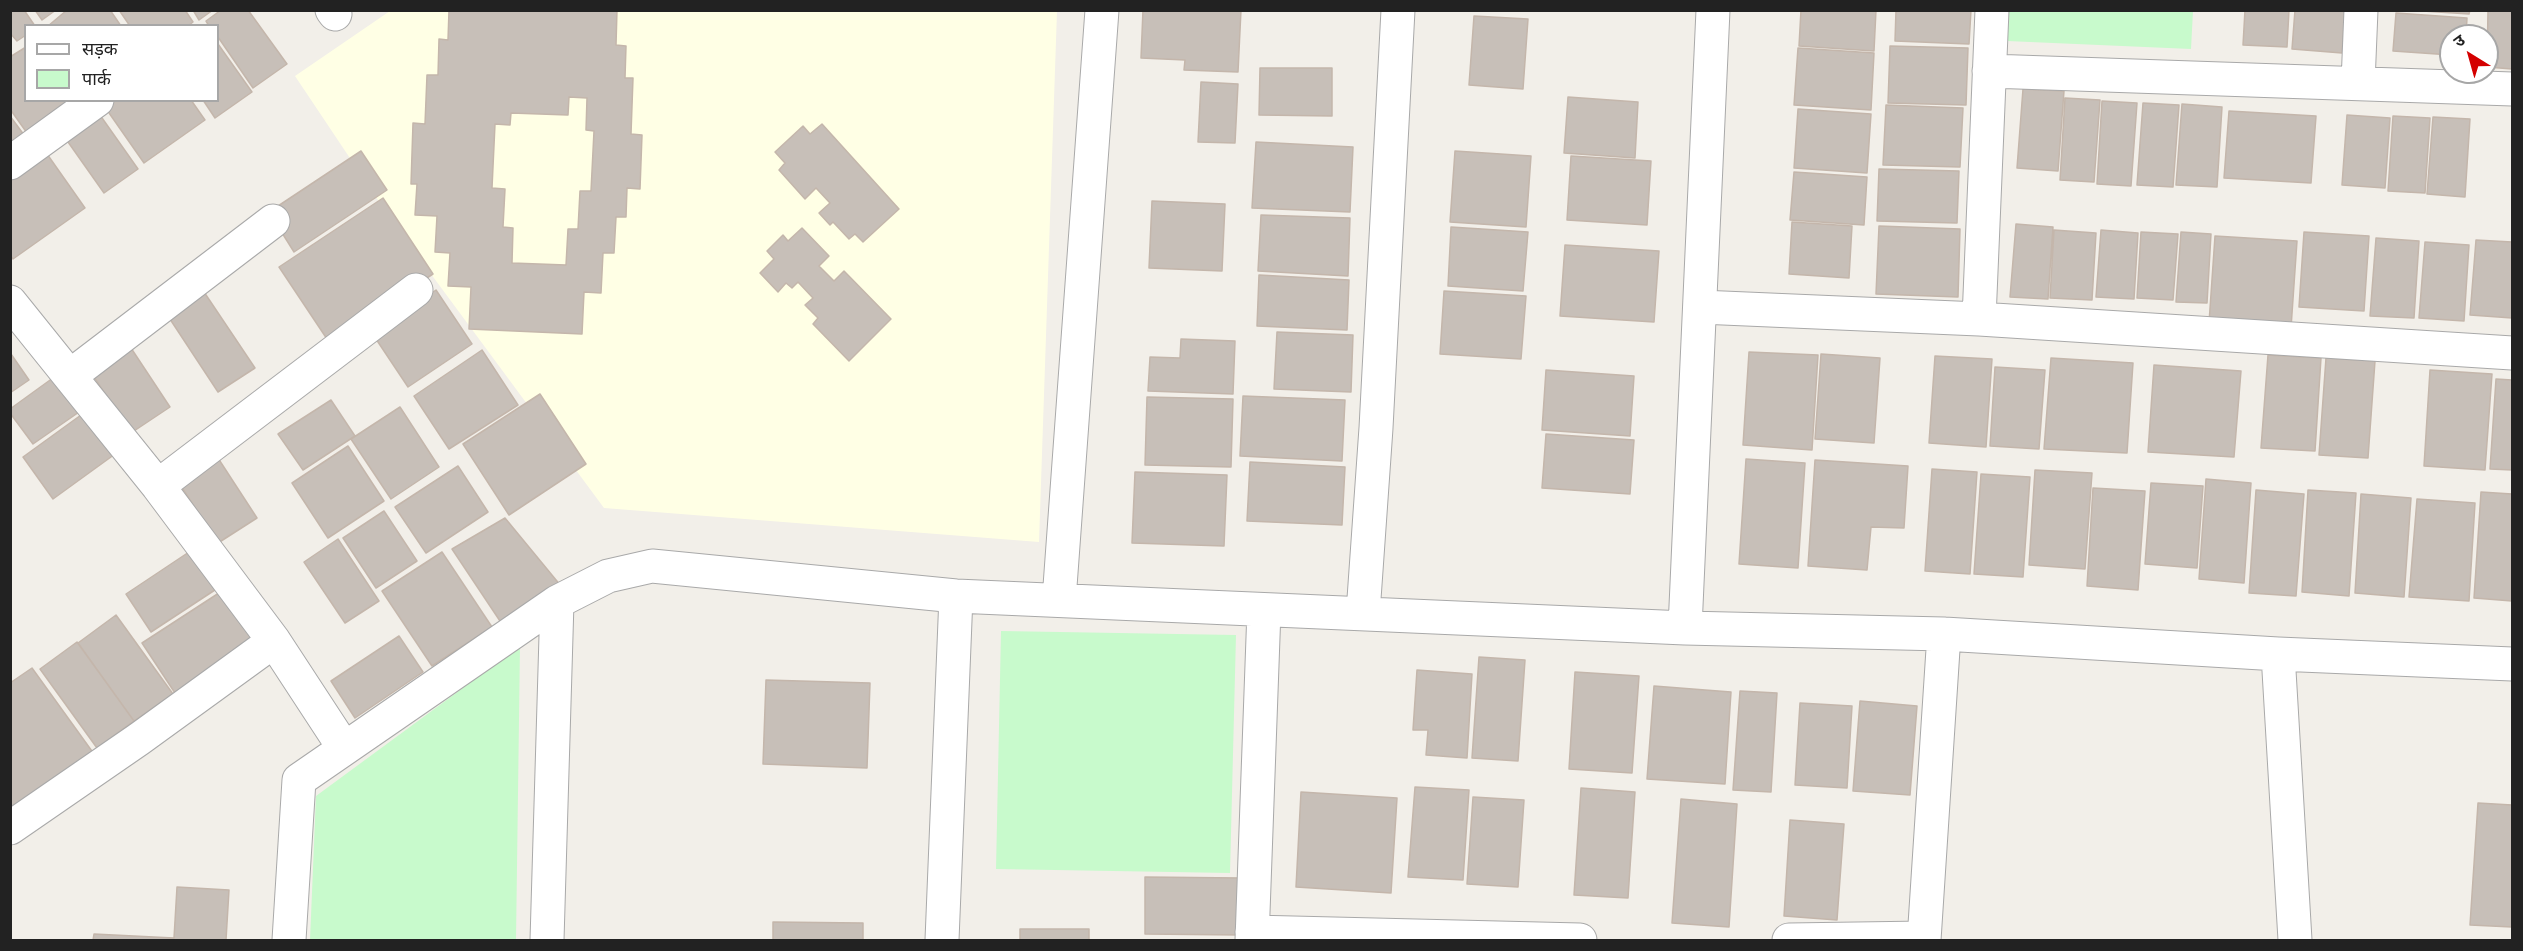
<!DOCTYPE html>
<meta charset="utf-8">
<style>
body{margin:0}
#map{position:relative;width:2523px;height:951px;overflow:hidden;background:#f2efe9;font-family:"Nunito Sans","Noto Sans Devanagari",sans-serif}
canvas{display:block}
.frame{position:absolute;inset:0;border:12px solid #222;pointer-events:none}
.legend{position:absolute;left:24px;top:24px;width:195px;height:78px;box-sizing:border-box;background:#fff;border:2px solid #a7a7a7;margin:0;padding:8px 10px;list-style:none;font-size:18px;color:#222}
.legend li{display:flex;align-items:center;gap:12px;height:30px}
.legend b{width:30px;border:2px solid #a7a7a7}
.north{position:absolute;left:2439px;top:24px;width:60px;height:60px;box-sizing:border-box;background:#fff;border:2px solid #a7a7a7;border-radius:50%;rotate:323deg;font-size:16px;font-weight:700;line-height:24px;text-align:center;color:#222}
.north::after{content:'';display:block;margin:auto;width:21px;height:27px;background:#d40000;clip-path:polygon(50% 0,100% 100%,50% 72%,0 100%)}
</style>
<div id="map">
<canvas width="2523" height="951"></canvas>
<div class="frame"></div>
<ul class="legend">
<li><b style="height:8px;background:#fff"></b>सड़क</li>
<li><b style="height:16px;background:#c8facc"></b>पार्क</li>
</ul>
<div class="north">उ</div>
</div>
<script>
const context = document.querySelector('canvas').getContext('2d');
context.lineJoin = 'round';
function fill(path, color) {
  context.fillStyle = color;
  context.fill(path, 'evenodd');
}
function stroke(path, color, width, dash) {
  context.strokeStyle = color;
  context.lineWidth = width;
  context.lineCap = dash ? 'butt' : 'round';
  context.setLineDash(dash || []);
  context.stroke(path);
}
const education = new Path2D(`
 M390,11H1057L1039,542L604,508L394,224L295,76Z`);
const park = new Path2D(`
 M2008,11H2193L2191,49L2007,41Z
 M1001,631L1236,635L1230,873L996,869Z
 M520,646L516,940H310L316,796Z`);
const building = new Path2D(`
 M10,10H24L35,26H26V35L17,41L10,33Z
 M35,10H56L42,20Z
 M67,10H110L121,26H48Z
 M119,10H185L193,22L188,26H130Z
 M193,10H213L199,20Z
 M221,10H248L287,64L253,88L218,37V26H209L206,21Z
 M449,10H617L616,45L626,46L625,78H633L631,134L642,135L640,189L627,188L626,217H616L614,253H603L601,293L584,292L582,334L469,329L471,287L448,286L450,253L435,252L437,216L415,215L417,184H411L413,123L425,124L427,75H438L439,39L448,40ZM569,97L587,98L586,130L594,131L591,191H580L578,229H568L566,265L512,263L513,228L503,227L505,189L492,188L495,124L510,125L511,113L568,115Z
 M1143,10H1241L1238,72L1184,70L1185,60L1141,58Z
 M1801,10H1876L1874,51L1799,46Z
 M1896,10H1971L1969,44L1895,41Z
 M2245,10H2289L2287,47L2243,45Z
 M2295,10H2345L2342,53L2292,49Z
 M2407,10H2470L2469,14Z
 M2488,10H2512V69L2487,67Z
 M2396,13L2467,18L2466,36H2451V55L2393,51Z
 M1474,16L1528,19L1523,89L1469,85Z
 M218,44L252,92L215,118L203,100H218Z
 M1890,46L1968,48L1966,105L1888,103Z
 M26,47V100H85L32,140L10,109V57Z
 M1798,48L1874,53L1871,110L1794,105Z
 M1260,68H1332V116L1259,115Z
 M1201,82L1238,84L1235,143L1198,142Z
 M2023,89L2064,91L2058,171L2017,168Z
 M1568,97L1638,102L1635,158L1564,153Z
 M2065,98L2100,100L2094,182L2060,180Z
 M100,100H191L205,120L144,163Z
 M2102,101L2137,103L2131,186L2097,184Z
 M2143,103L2179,105L2173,187L2137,185Z
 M2182,104L2222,107L2217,187L2176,185Z
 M1886,105L1963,108L1960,167L1883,165Z
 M95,108L138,169L104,193L61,132Z
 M1798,109L1871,114L1867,173L1794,168Z
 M2229,111L2316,116L2311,183L2224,178Z
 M2347,115L2390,118L2385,188L2342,185Z
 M10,116L30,143L10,157Z
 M2393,116L2430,118L2425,193L2388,191Z
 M2433,117L2470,119L2465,197L2427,194Z
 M822,124L899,209L863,242L855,234L849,239L833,222L830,225L819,213L830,203L816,188L805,199L779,170L785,163L775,152L803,126L810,134Z
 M1256,142L1353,147L1350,212L1252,208Z
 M40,144L85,208L13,259L10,255V165Z
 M361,151L387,190L294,252L269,212Z
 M1455,151L1531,156L1526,227L1450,222Z
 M1571,156L1651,161L1647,225L1567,220Z
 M1879,169L1959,171L1957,223L1877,221Z
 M1794,172L1867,177L1864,225L1790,220Z
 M383,198L433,274L329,342L279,267Z
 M1152,201L1225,204L1222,271L1149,268Z
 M1261,215L1350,218L1348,276L1258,271Z
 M1792,222L1852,226L1849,278L1789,274Z
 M2016,224L2053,227L2048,299L2010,297Z
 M1879,226L1960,229L1958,297L1876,294Z
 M1451,227L1528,232L1523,291L1448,286Z
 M802,228L829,256L819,266L834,281L844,271L891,319L849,361L813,324L818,318L805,305L813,298L798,282L792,288L786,283L778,292L760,273L774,259L767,251L783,235L788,241Z
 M2054,230L2096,233L2092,300L2050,298Z
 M2101,230L2138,233L2134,299L2096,297Z
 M2141,232L2178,234L2173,300L2137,298Z
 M2181,232L2211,234L2207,303L2176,302Z
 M2304,232L2369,236L2364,311L2299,307Z
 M2215,236L2297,241L2291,328L2209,323Z
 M2376,238L2419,241L2414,318L2370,316Z
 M2476,240L2512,242V318L2470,315Z
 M2425,242L2469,245L2464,321L2419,318Z
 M1565,245L1659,251L1654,322L1560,316Z
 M1259,275L1349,280L1347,330L1257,326Z
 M200,286L255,368L218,392L164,310Z
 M436,290L472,344L408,387L372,333Z
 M1444,291L1526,296L1521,359L1440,354Z
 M1277,332L1353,335L1351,392L1274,389Z
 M1181,339L1235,341L1233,394L1148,391L1150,357L1180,358Z
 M129,345L170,407L131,433L90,371Z
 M482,350L518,405L449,449L414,396Z
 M1749,352L1818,355L1812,450L1743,445Z
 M11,354L29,380L10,393V355Z
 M1821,354L1880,358L1874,443L1815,439Z
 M2268,355L2321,358L2315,451L2261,448Z
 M1935,356L1992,359L1986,447L1929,443Z
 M2051,358L2133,363L2127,453L2044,449Z
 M2326,358L2375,361L2368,458L2319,455Z
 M2154,365L2241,371L2234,457L2148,452Z
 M1995,367L2045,370L2039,449L1990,446Z
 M1546,370L1634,376L1630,436L1542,430Z
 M2430,370L2492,374L2485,470L2424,466Z
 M57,375L82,410L33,444L10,413V409Z
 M2496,379L2512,380V470L2490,469Z
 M540,394L586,464L509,515L463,444Z
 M1243,396L1345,400L1342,461L1240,456Z
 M1147,397L1233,399L1231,467L1145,465Z
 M331,400L355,436L303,470L278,434Z
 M92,407L122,449L53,499L23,457Z
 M400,407L439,467L391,499L351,439Z
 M1546,434L1634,440L1630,494L1542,488Z
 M348,446L384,501L328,538L292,483Z
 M216,455L257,518L218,543L177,480Z
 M1746,459L1805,463L1798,568L1739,564Z
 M1815,460L1908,466L1904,528L1871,527L1867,570L1808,566Z
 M1250,462L1345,467L1342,525L1247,521Z
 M458,466L488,512L426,553L395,507Z
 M1932,469L1977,472L1970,574L1925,571Z
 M2035,470L2092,473L2085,569L2029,565Z
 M1135,472L1227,475L1224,546L1132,543Z
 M1981,474L2030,477L2023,577L1974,574Z
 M2206,479L2251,483L2244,583L2199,579Z
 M2151,483L2203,486L2197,568L2145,564Z
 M2093,488L2145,491L2138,590L2087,586Z
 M2256,490L2304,494L2296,596L2249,593Z
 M2308,490L2356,493L2349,596L2302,592Z
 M2481,492L2512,494V601L2474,598Z
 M2361,494L2411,498L2404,597L2355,593Z
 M2417,499L2475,503L2469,601L2409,597Z
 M384,511L417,561L376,588L343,538Z
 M505,518L561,586L502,624L452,549Z
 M338,539L379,601L345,623L304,562Z
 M195,548L221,586L151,632L126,594Z
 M442,552L492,627L432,666L382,591Z
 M222,591L255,641L175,693L142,643Z
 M116,615L173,694L134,721L78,643Z
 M399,636L423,672L355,718L331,681Z
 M77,642L134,721L97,748L40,669Z
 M1479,657L1525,660L1518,761L1472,758Z
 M32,668L94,754L10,814V683Z
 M1417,670L1472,674L1467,758L1426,755L1428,730H1413Z
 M1575,672L1639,676L1632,773L1569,769Z
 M766,680L870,683L867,768L763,764Z
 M1654,686L1731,692L1725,784L1647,779Z
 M1740,691L1777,693L1771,792L1733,790Z
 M1860,701L1917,706L1910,795L1853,791Z
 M1800,703L1852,706L1847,788L1795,785Z
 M1415,787L1469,790L1463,880L1408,877Z
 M1581,788L1635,792L1628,898L1574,895Z
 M1301,792L1397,798L1391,893L1296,887Z
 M1473,797L1524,800L1518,887L1467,884Z
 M1681,799L1737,804L1729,927L1672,923Z
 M2478,803L2512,805V927L2470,925Z
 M1790,820L1844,824L1837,920L1784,916Z
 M1145,877L1241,878L1240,935L1145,934Z
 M177,887L229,890L226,940H93L94,934L174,938Z
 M773,922L863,923V940H773Z
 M1020,929H1089V940H1020Z`);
const minor = new Path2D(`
 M332,10L335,14
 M1989,71L2512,89
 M2358,83L2361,10
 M10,163L97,100
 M10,302L158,486L274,641L344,748
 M1700,307L1979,319L2512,353
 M1979,319L1992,10
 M70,376L273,221
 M158,486L416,290
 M1059,600L1102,10
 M1363,613L1376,428L1398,10
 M1685,628L1713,10
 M2278,654L2295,940
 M10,828L139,739L274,641
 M1252,932L1580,940
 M289,940L299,780L557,602
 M547,940L557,602L608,576L652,566L956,596L1685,628L1944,634L2278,654L2512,664
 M942,940L956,596
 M1252,940L1264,610
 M1789,940L1924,938
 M1924,940L1944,634`);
fill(education, '#ffffe5');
fill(park, '#c8facc');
fill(building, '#c7bfb8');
stroke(building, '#c4b6ab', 1.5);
stroke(minor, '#a9a9a9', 35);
stroke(minor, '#fff', 33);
</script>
